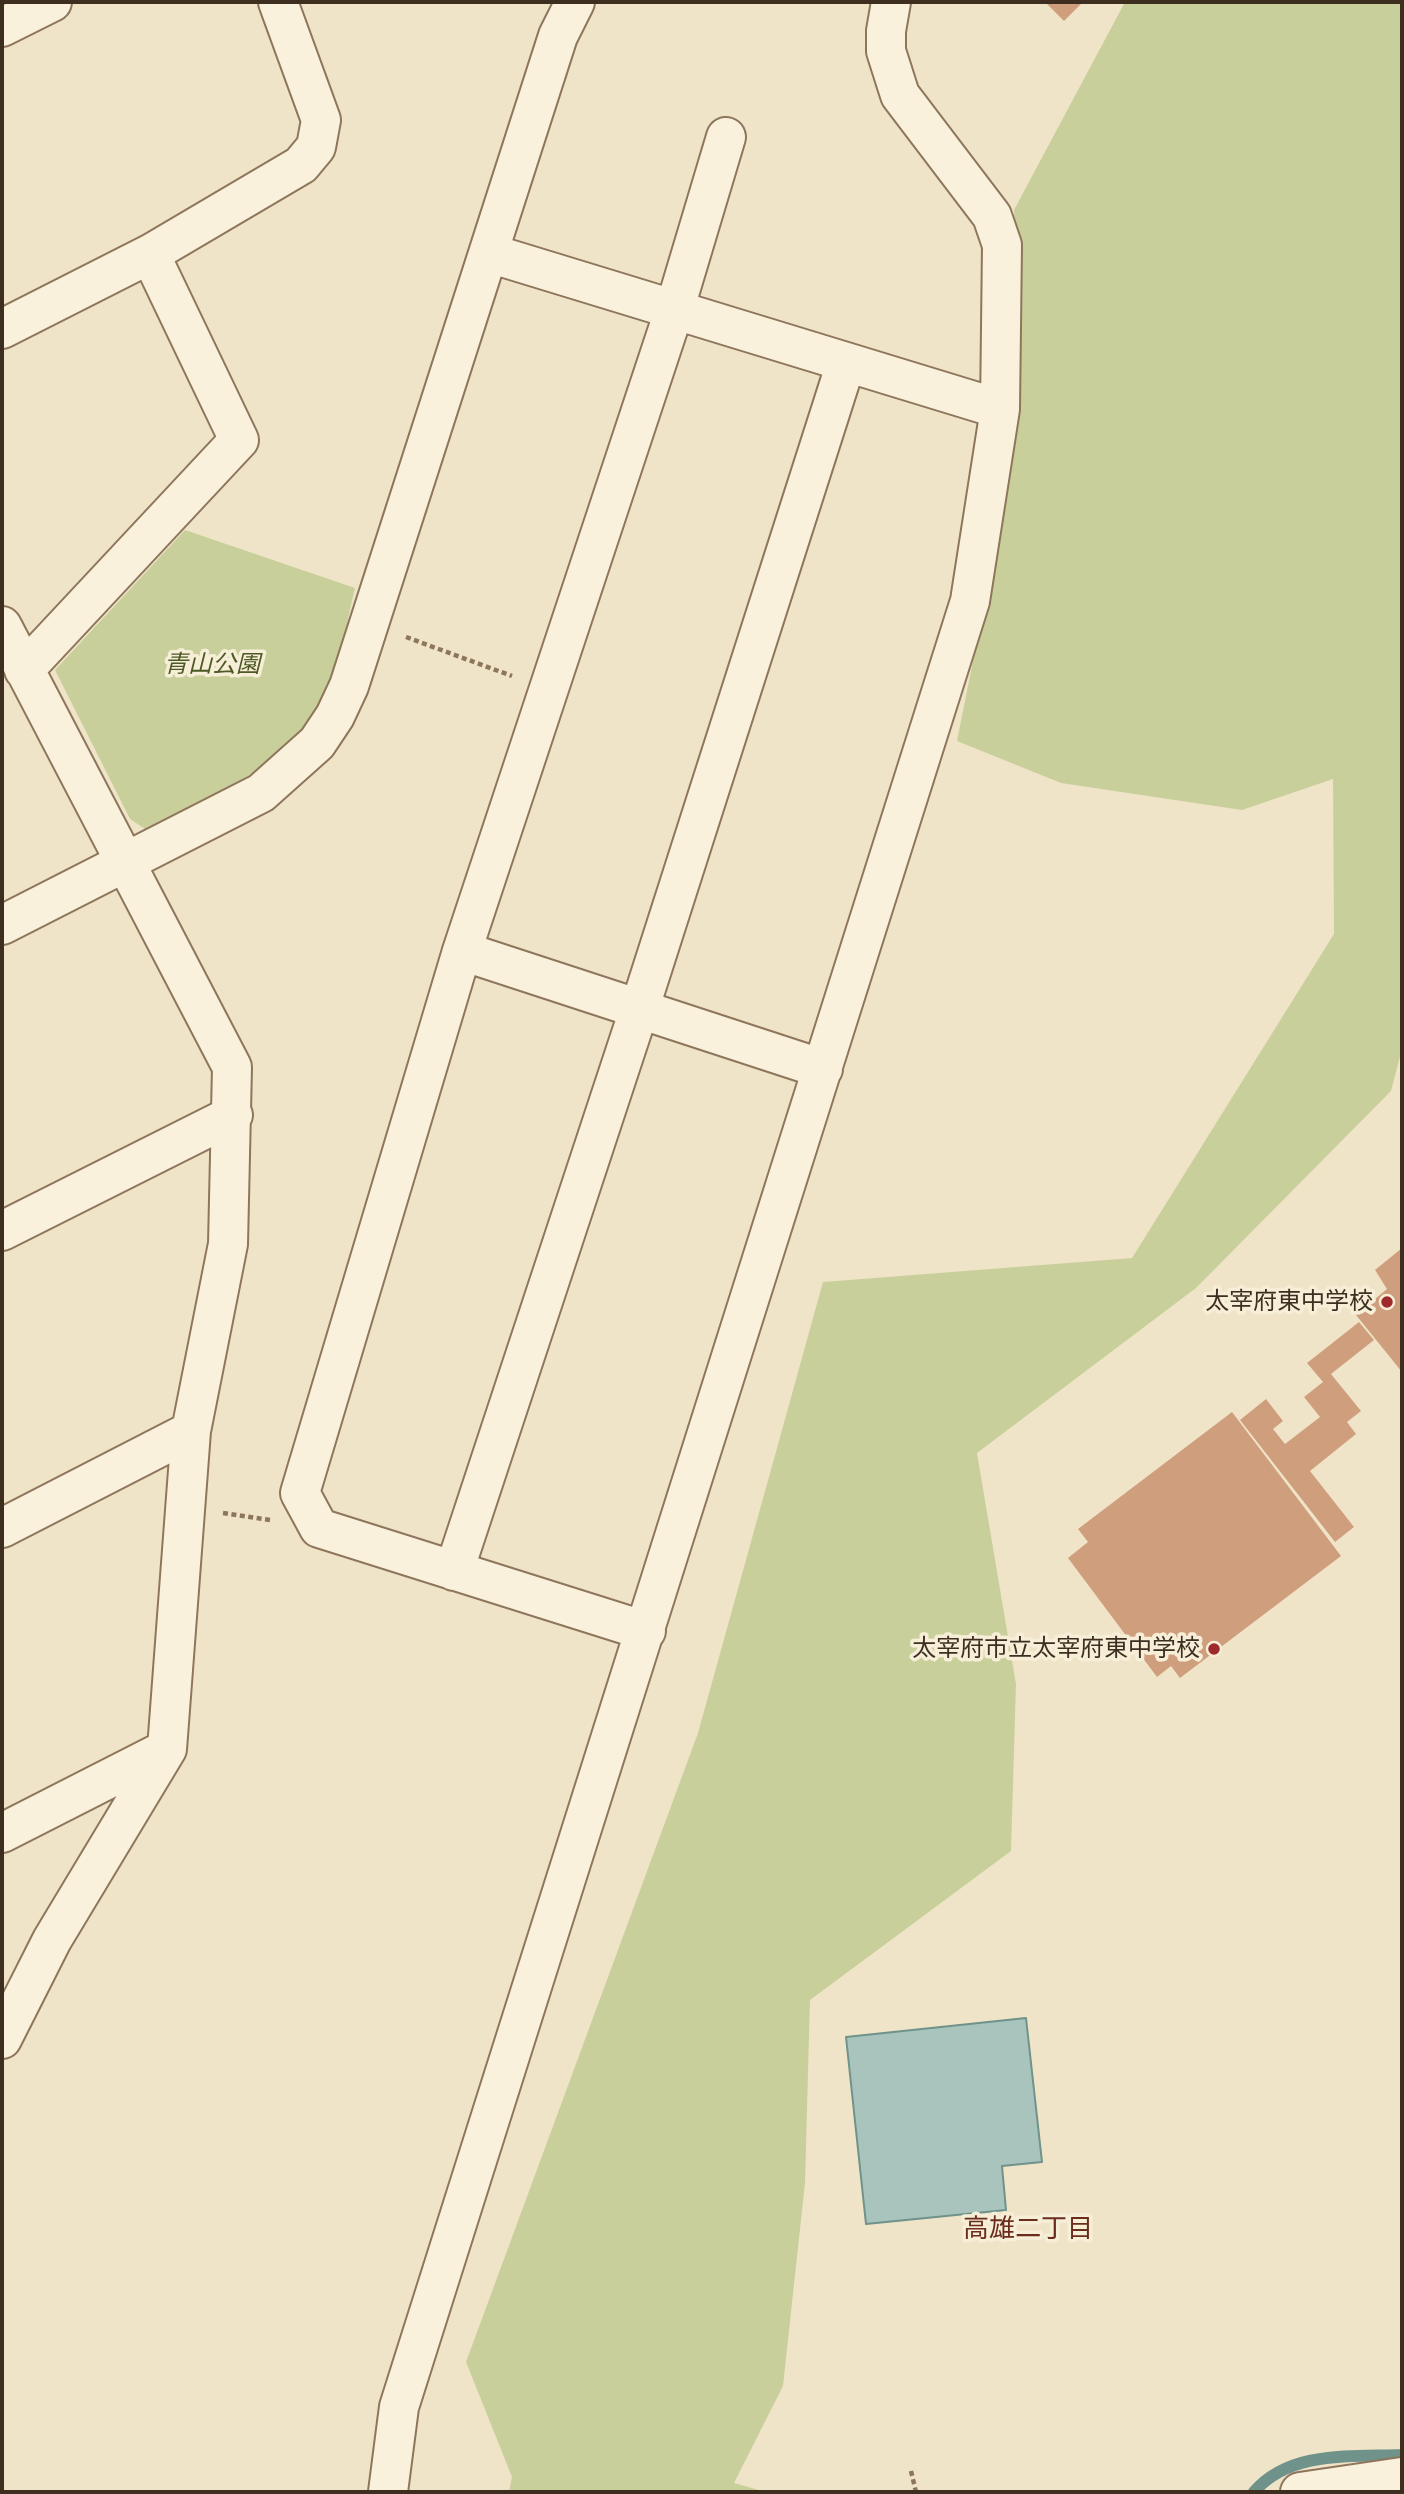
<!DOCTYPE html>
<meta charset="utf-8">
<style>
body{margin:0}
#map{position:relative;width:1404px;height:2494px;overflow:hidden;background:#f0e4c8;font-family:Lora,serif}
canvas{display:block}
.frame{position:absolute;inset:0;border:4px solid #3d2e20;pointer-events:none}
</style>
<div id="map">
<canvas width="1404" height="2494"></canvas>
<div class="frame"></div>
</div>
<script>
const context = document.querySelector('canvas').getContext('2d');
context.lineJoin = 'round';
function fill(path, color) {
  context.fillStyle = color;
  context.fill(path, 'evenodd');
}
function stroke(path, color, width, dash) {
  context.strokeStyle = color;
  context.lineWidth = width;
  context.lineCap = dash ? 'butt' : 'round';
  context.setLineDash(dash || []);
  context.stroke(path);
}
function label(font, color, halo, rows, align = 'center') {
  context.font = font + ' Lora,"Noto Sans JP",serif';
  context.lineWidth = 7;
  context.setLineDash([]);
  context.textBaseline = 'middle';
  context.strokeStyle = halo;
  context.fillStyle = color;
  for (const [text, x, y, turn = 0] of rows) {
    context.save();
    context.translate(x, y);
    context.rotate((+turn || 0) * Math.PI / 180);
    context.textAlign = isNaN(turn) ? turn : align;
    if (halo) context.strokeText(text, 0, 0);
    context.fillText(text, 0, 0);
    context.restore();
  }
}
const green = new Path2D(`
 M1125,2H1402V1049L1391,1091L1196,1288L977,1453L1016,1684L1011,1851L810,2000L805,2183L783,2386L734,2483L766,2492H509L512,2477L466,2362L698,1733L823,1282L1132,1258L1334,934L1333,779L1242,810L1061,783L957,741L1010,475L1019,340L1014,210Z
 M185,530L355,588C347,620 342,656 330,687C303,757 212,796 151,833L130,819L55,670Z`);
const water = new Path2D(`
 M1026,2018L1042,2162L1002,2166L1006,2210L866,2224L846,2037Z`);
const stream = new Path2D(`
 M1254,2492C1290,2450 1352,2457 1402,2455`);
const building = new Path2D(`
 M1045,2H1083L1064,21Z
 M1402,1248V1372L1356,1315L1387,1289L1375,1270Z
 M1359,1322L1374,1340L1331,1374L1361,1411L1347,1422L1356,1434L1310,1471L1354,1527L1335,1542L1240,1420L1266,1399L1283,1421L1273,1429L1285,1444L1320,1417L1304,1397L1323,1382L1307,1363Z
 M1232,1412L1341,1556L1180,1678L1171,1666L1157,1677L1068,1558L1088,1542L1078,1529Z`);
const path = new Path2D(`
 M406,637L512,676
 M223,1513L270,1520
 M911,2471L916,2492`);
const minor = new Path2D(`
 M2,27L52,2
 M489,253L1000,409
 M2,329L150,254L301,165L316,147L321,120L278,2
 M2,626L232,1067L228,1244L191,1431L167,1749L52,1940L2,2039
 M24,670L239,440L150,254
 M2,925L261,793L317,743L335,716L349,686L558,36L575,2
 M462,951L823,1069
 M2,1231L233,1115
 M2,1528L191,1431
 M454,1571L640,1007L846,363
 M646,1631L319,1528L300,1493L462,951L674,311L726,137
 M2,1833L167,1749
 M388,2492L399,2407L970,601L1000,409L1002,245L992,216L900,95L886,51V31L891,2
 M1300,2492L1402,2477`);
const markers = [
 [1387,1302,7,"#9e2a2b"],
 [1214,1649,7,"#9e2a2b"]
];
const parkNames = [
 ["青山公園",212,665]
];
const poiNames = [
 ["太宰府東中学校",1373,1302],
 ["太宰府市立太宰府東中学校",1200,1649]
];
const neighbourhoodNames = [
 ["高雄二丁目",1028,2230]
];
fill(green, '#c9cf9b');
fill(water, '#a9c4bc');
stroke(water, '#6f938a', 2);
stroke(stream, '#6f938a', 12);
fill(building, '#cf9f7d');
stroke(minor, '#8d765c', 42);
stroke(path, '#8d765c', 4.5, [5, 3.5]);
stroke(minor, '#faf1dc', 38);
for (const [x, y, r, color] of markers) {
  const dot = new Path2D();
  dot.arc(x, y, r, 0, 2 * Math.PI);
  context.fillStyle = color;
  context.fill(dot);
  stroke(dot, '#f7eed8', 2.5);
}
label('italic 24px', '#4d5a26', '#f7eed8', parkNames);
label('24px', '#3d2e20', '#f7eed8', poiNames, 'right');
label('26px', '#6b2e1e', '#f7eed8', neighbourhoodNames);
</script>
